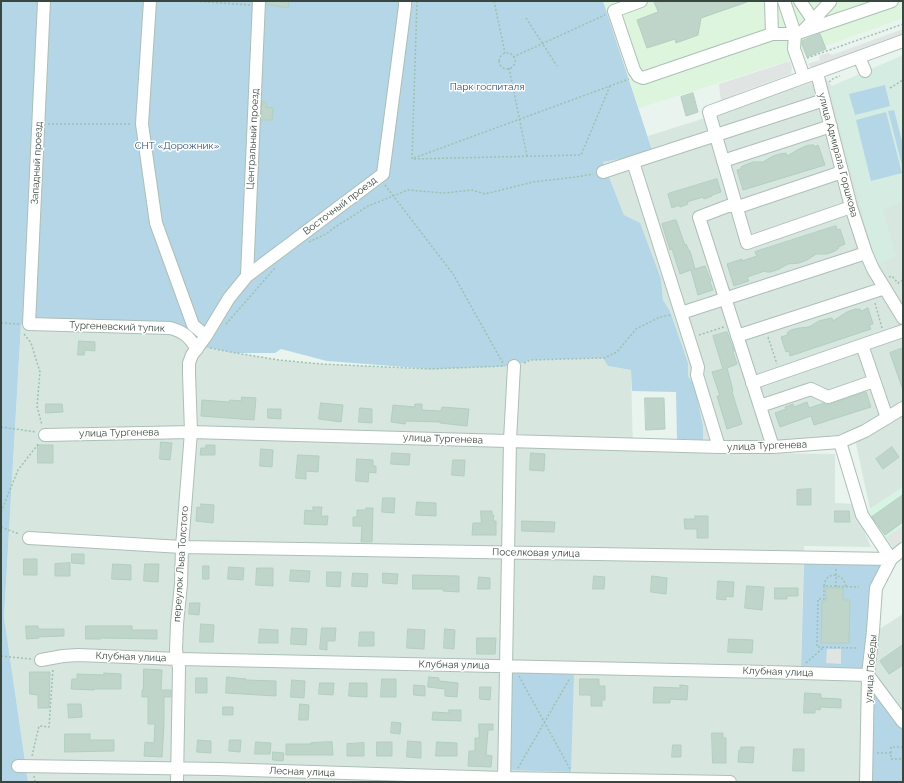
<!DOCTYPE html>
<meta charset="utf-8">
<style>
body{margin:0}
#map{position:relative;width:904px;height:783px;overflow:hidden;background:#e9f4ef;font-family:Raleway,sans-serif}
canvas{display:block}
.frame{position:absolute;inset:0;border:2px solid #38473f;pointer-events:none}
</style>
<div id="map">
<canvas width="904" height="783"></canvas>
<div class="frame"></div>
</div>
<script>
const context = document.querySelector('canvas').getContext('2d');
context.lineJoin = 'round';
function fill(path, color) {
  context.fillStyle = color;
  context.fill(path, 'evenodd');
}
function stroke(path, color, width, dash) {
  context.strokeStyle = color;
  context.lineWidth = width;
  context.lineCap = dash ? 'butt' : 'round';
  context.setLineDash(dash || []);
  context.stroke(path);
}
function label(font, color, halo, rows, align = 'center') {
  context.font = font + ' Raleway,sans-serif';
  context.lineWidth = 3;
  context.setLineDash([]);
  context.textBaseline = 'middle';
  context.strokeStyle = halo;
  context.fillStyle = color;
  for (const [text, x, y, turn = 0] of rows) {
    context.save();
    context.translate(x, y);
    context.rotate((+turn || 0) * Math.PI / 180);
    context.textAlign = isNaN(turn) ? turn : align;
    if (halo) context.strokeText(text, 0, 0);
    context.fillText(text, 0, 0);
    context.restore();
  }
}
const residential = new Path2D(`
 M825,78L832,86L830,90L883,209L903,201V487L870,509L853,430L837,435L778,443L703,440V426L695,387L688,376V363L670,311L663,300L661,279L624,215L603,162L653,153L648,136L705,118Z
 M21,324L163,327L198,348H210L236,353L279,360L321,364L431,369L514,366L531,360L604,358L608,366L631,370L633,451L835,454V503L853,504L871,547L804,546L801,671L867,673L877,664L878,630L903,614V782H28L4,617Z`);
const commercial = new Path2D(`
 M903,487V545L892,552L866,512Z`);
const education = new Path2D(`
 M903,55V201L883,209L896,256L881,263L875,261L830,90L832,86Z`);
const medical = new Path2D(`
 M603,1H903V18L825,46L826,49L807,57L805,54L781,63L639,108Z`);
const green = new Path2D(`
 M1,1H603L653,153L603,162L624,215L640,223L661,279L663,300L670,311L688,363V376L695,387L703,426V440L677,439L676,392L632,391L631,370L608,366L603,358L531,360L514,366L431,369L327,361L281,349L275,353H236L210,348H198L163,327L21,324L4,617L28,782H1Z
 M885,85L890,106L855,115L849,94Z
 M894,110L903,145V164L902,165L888,111Z
 M886,112L902,173L871,181L856,120Z
 M804,560L884,562L879,575L869,590L867,673L801,671Z
 M512,670L574,672L571,772L509,770Z
 M873,686L903,725V782H871Z`);
const parking = new Path2D(`
 M903,29V37L813,69L808,64L820,60L819,57L821,55L828,53L832,55Z
 M790,61L792,68L791,74L736,94L735,95V96L721,102L719,84Z
 M903,526V540L893,547L886,537Z
 M827,649H841V664L826,663Z`);
const building = new Path2D(`
 M267,1H289L288,8L266,4Z
 M654,1H747V2L701,18L698,35L676,43L675,39L647,48L637,20L658,12Z
 M820,34L826,49L807,57L802,44V41Z
 M693,93L698,112L686,116L681,97Z
 M262,102H266V107L273,108L272,120H261Z
 M809,145H814L815,147L818,145L825,165L743,190L737,170L741,169V167L745,165L753,162H763L773,156L780,154L786,153L787,156L801,148Z
 M717,179L721,192L712,195V196L704,199L703,197L687,202L688,204L680,207L679,205L672,208L668,194Z
 M676,220L685,245L686,244L689,251H690L695,269L705,266L711,281L710,282L713,290L698,295L691,270L680,274L672,249L670,250L662,224Z
 M836,226L837,230L840,229L845,244L838,247L839,248L835,251L827,254H816L807,260L799,263L788,264L779,269L771,272H766L765,271L747,277L749,281L734,286L727,264L742,259V261L757,256L755,252Z
 M868,308L873,324L869,325L871,329L790,356L789,351L786,352L781,337L788,335L787,333L791,330L799,328L809,327L819,321L827,319L832,318L833,321L847,312L855,309H860L861,311Z
 M727,332L734,351L733,352L737,364L727,368L731,383L733,391L732,392L742,424L727,429L717,396H720L712,372L723,369L713,336Z
 M79,341L95,342V351L85,350L84,355H78Z
 M903,348V387H902L890,353Z
 M866,392L871,407L814,425L811,416L780,427L775,413L786,409L785,407L793,404L794,407L807,402L809,408L824,403L825,405L830,404Z
 M242,397L256,398L254,420L201,416L202,400L229,402L230,400L241,401Z
 M645,398H664L665,429L646,430Z
 M321,403L343,405L341,422L319,419Z
 M46,404H62L63,412L46,413Z
 M415,404H422V410L441,411L442,407L469,409L467,426L440,423V422L406,421L405,424L391,422L393,405L415,407Z
 M360,408L372,409V423L359,422Z
 M268,409H281V419L268,418Z
 M161,442L172,443L170,460L160,459Z
 M38,445H53V463H38Z
 M206,445H215V455H200L201,448H206Z
 M892,447L899,457L883,469L876,459Z
 M261,449L273,450L272,467L260,466Z
 M392,453L410,454L409,465L391,464Z
 M531,453L545,454L544,471L530,470Z
 M298,455L319,456L318,472L306,471V479L296,478Z
 M357,459L373,460V466H376V473L369,472L368,482L356,481Z
 M453,460H465L464,476L452,475Z
 M811,489V505H797V490Z
 M903,495V522L885,535L872,517Z
 M383,498H395L394,513L382,512Z
 M417,502L436,503V516L416,515Z
 M201,504L214,505L213,523L196,521L197,507L201,508Z
 M313,507H322L321,516H328L327,525L304,524L305,510L313,511Z
 M366,508H373L372,542H361L362,526H353V517H357V510H366Z
 M481,511H492V515H494L493,521H496V535H472L473,523H481Z
 M835,511H849L850,522H835Z
 M695,516H708V538H697V529H685L684,519H695Z
 M522,521L555,522L554,532L522,531Z
 M72,554H84V564L72,563Z
 M24,559H37V575H24Z
 M70,563V576H55V564Z
 M113,564L131,565V580L112,579Z
 M145,564H159L158,582L144,581Z
 M203,566H209V579H203Z
 M229,567L244,568L243,580L228,579Z
 M257,568H273V586L256,585Z
 M291,570L310,571L309,582L290,581Z
 M327,572H341L340,587L327,586Z
 M353,573L368,574L367,587L352,586Z
 M383,573L398,574L397,584L383,583Z
 M413,575L459,576V592L443,591V589H413Z
 M594,576L605,577L604,589H593Z
 M652,576L667,578L666,594L651,592Z
 M479,577L490,578V589H478Z
 M718,581L734,582L733,597L726,596V600L717,599Z
 M747,586L764,587L762,610L745,608Z
 M775,588H798V596H787V599H775Z
 M826,588H843V600H850L849,643H821L822,601H826Z
 M190,603H200L199,615L189,614Z
 M201,624L214,625L213,642H200Z
 M26,626H38V629H64V636L38,637L39,638L27,639Z
 M86,626H132V630H157V639L101,638V639H86Z
 M292,628L307,629L306,645L291,644Z
 M322,628H336L335,641H327V650L320,649Z
 M260,629L278,630V643H259Z
 M408,629L425,630L424,649L407,648Z
 M445,629L455,630L454,649L444,648Z
 M360,632H374V646H359Z
 M477,638H496L495,654H477Z
 M729,639L753,640L752,653L728,652Z
 M903,645V665L889,674L880,661Z
 M144,669L162,670L161,690H171V697H164V724L162,757L144,756L145,742L154,743L155,724H148V697H142V690H143Z
 M30,672H50L49,708H38V695L30,694Z
 M104,673L121,674V689H94V690L71,689L72,679H77V674L104,675Z
 M227,677L246,679V680L276,681V696L226,693Z
 M429,677L439,678V681L458,683L457,697L445,696V689L428,687Z
 M196,678H207V693H196Z
 M382,679H396V697H381Z
 M580,679H599V686H605V700H602V706H591V695H580Z
 M292,680L305,681L304,698L291,697Z
 M320,683H334L333,695L319,694Z
 M350,683H367V697L349,696Z
 M414,685L425,686V696L414,695Z
 M680,685L688,686L687,700L670,699V703H653L654,687L680,688Z
 M480,687H491L490,700L480,699Z
 M805,693L821,694V698L841,699V708L821,707L820,710L815,709V713H804Z
 M68,704H81L82,717L69,718Z
 M300,704L309,705L308,720H299Z
 M223,707H233V715H223Z
 M449,710H461V721L432,720L433,712L449,713Z
 M392,722L401,723L400,734L391,733Z
 M479,724H493V730H488L486,755L492,756L491,767L468,766L469,751H475V738H479Z
 M712,733H723V738H726V763H713Z
 M65,734H90V740H114V751L65,752Z
 M198,740L211,741V753L197,752Z
 M230,740H241L240,752L229,751Z
 M408,741L421,742V758L407,757Z
 M256,742L271,743L270,754H255Z
 M332,742L333,755H286V744H311V743Z
 M377,742H392V756H377Z
 M437,742L457,743V756H436Z
 M364,743V756H347V744Z
 M673,745H681V757H672Z
 M741,747H754L753,763L738,762L739,750H741Z
 M794,749H804V771H793Z
 M273,752L284,753L283,761L273,760Z`);
const path = new Path2D(`
 M192,1L250,5
 M417,1L412,159L581,155L610,86
 M494,1L505,53
 M526,18L557,66
 M499 61a8 8 0 1 1 16 0a8 8 0 1 1-16 0Z
 M513,57L605,15
 M807,58L903,24
 M509,68L527,156
 M829,82L834,78L840,76
 M890,88L903,80
 M48,124H132
 M414,158L629,79
 M385,185L453,274L504,365
 M309,242L326,234L335,227L353,216L366,207L408,190L444,193L472,190L485,194L533,182L576,177L593,174
 M889,277L892,276L898,283L903,280
 M875,303L882,328
 M1,323L19,324
 M226,324L275,268
 M24,334L31,343L40,372L37,406L42,425
 M699,335L724,327
 M768,337L777,364
 M210,348L236,353L279,360L321,364L431,369L505,366
 M524,363L531,360L604,358L617,352L636,329L660,317L671,315
 M1,427L36,432
 M1,512L18,470L39,443
 M1,527L19,534
 M824,586C825,571 844,572 846,587
 M836,587V569
 M856,648L817,647L818,599H824V586L859,587
 M1,656L31,659
 M806,663L824,647
 M519,676L570,769
 M903,747H891V759H903V757
 M877,753H891
 M32,756L39,726L49,727L53,668
 M518,768L570,678
 M34,776L35,782`);
const minor = new Path2D(`
 M44,1L29,324L170,328C185,332 189,337 197,349
 M150,1L142,124L156,223L193,325L206,336
 M641,1L614,11L634,70L638,76L643,78L772,34H795L892,1
 M771,1L772,34
 M784,1L795,34L794,49L804,77
 M800,1L817,26
 M804,30L830,2
 M859,57L865,71
 M817,73L851,207L866,253L873,269L903,318
 M723,161L831,126
 M603,172L633,162
 M851,207L747,243L709,112L903,41
 M247,276L259,1
 M681,313L866,253
 M737,336L885,288
 M862,345L887,418
 M752,383L894,334L903,331
 M760,406L811,389L828,397L874,381
 M45,435L191,432L719,447H773L840,442L865,431L903,408
 M840,442L862,515L891,559
 M719,447L697,375L698,367L633,162L824,100
 M773,447L699,217L728,206H741L842,172
 M29,538L182,547L891,559
 M41,660L63,656L78,655L178,659L768,672L868,675L903,722
 M18,766L218,769L504,778L730,782
 M177,782L179,668L176,650L177,624L181,584L182,547L191,432L189,373V363L192,355L206,336L229,298L247,276L383,174L405,6V1
 M504,782L510,440L514,366
 M866,782L868,675L873,631L876,588L891,559L903,549`);
const parkNames = [
 ["Парк госпиталя",487,87],
 ["СНТ «Дорожник»",177,146]
];
const streetNames = [
 ["Центральный проезд",253,139,-87],
 ["улица Адмирала Горшкова",838,155,75],
 ["Западный проезд",37,163,-87],
 ["Восточный проезд",340,206,-37],
 ["Тургеневский тупик",117,327,2],
 ["улица Тургенева",119,433,-1],
 ["улица Тургенева",443,439,2],
 ["улица Тургенева",767,446,-2],
 ["Поселковая улица",536,553,1],
 ["переулок Льва Толстого",181,564,-86],
 ["Клубная улица",131,657,2],
 ["Клубная улица",454,665,1],
 ["улица Победы",871,669,-86],
 ["Клубная улица",778,672,2],
 ["Лесная улица",302,772,2]
];
fill(residential, '#d7e7e0');
fill(commercial, '#d5f4e3');
fill(education, '#d4ece2');
fill(medical, '#ddf4dd');
fill(green, '#b4d6e6');
fill(parking, '#e0e5e3');
fill(building, '#bfd5c9');
stroke(building, '#b2cfc0', 1);
stroke(minor, '#acbfb6', 14);
stroke(path, '#9ec0af', 1.5, [2, 2]);
stroke(minor, '#fff', 12);
label('10px', '#2d5377', '#fff', parkNames);
label('10px', '#38473f', '#fff', streetNames);
</script>
